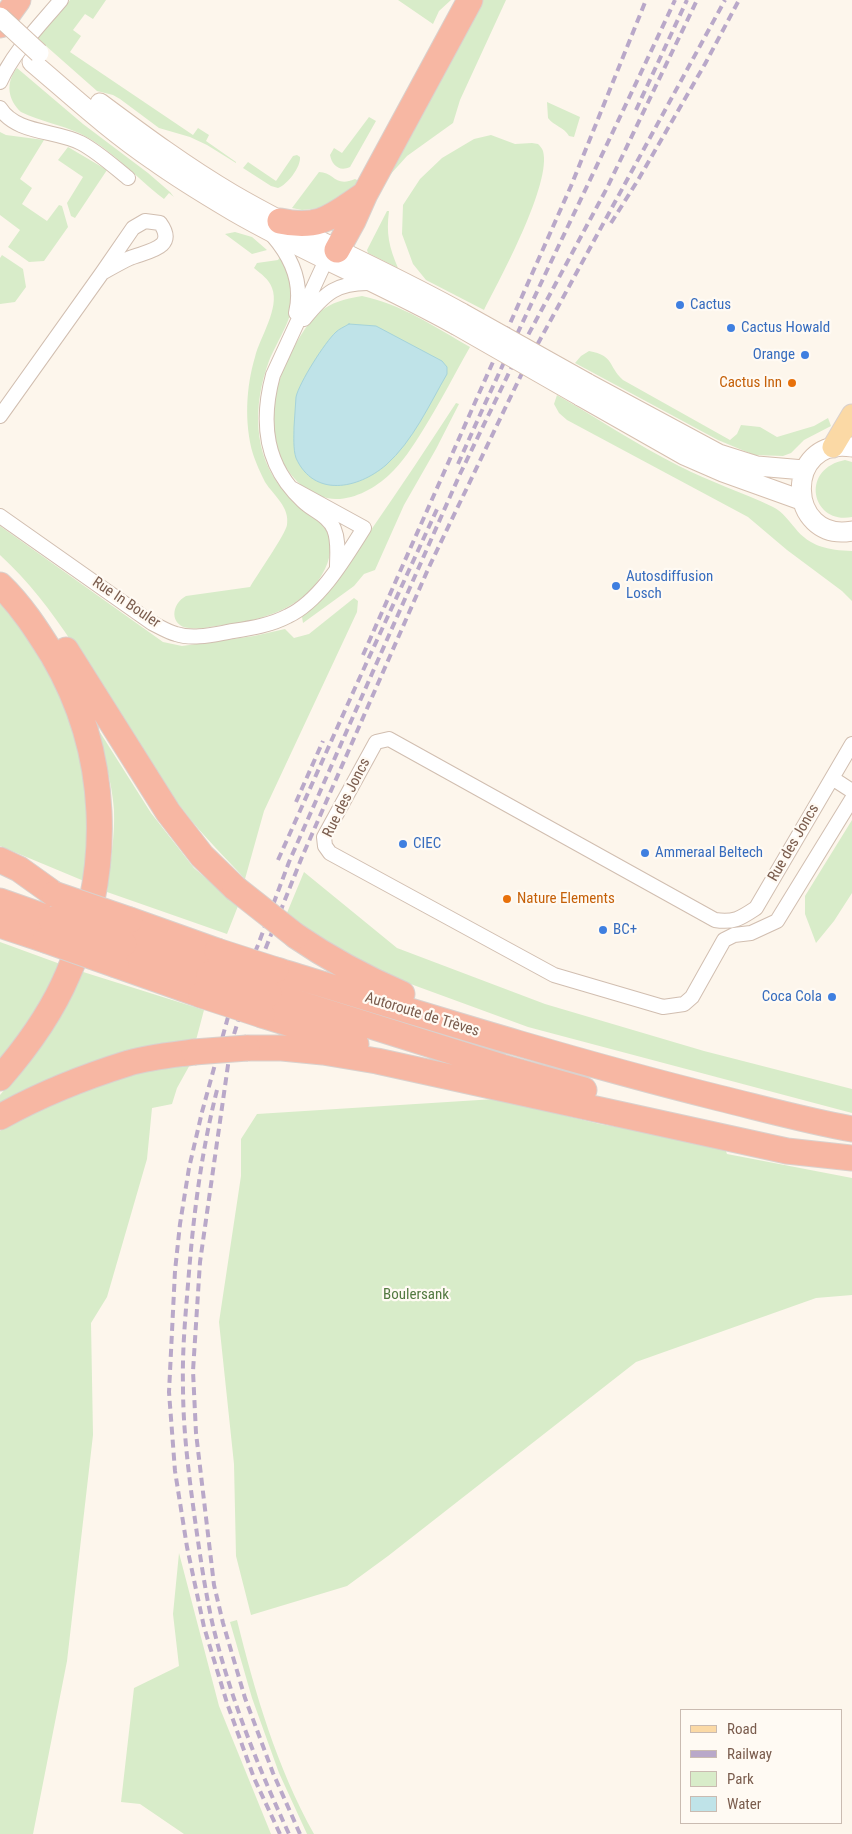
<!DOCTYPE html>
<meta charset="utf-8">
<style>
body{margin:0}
#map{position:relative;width:852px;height:1834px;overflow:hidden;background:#fdf6ec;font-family:"Roboto Condensed",sans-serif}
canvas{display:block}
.legend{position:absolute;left:680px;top:1709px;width:162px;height:115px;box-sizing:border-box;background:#fffaf3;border:1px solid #cabbb1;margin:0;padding:6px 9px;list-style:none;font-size:15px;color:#7a5c4d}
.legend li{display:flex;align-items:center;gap:10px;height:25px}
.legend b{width:25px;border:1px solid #cabbb1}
</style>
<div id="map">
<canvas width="852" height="1834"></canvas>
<ul class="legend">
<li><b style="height:6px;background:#fbd9a5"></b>Road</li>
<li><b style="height:6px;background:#b9a8c9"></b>Railway</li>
<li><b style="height:14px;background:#d8ecc9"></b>Park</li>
<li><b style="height:14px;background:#bfe3e8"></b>Water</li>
</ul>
</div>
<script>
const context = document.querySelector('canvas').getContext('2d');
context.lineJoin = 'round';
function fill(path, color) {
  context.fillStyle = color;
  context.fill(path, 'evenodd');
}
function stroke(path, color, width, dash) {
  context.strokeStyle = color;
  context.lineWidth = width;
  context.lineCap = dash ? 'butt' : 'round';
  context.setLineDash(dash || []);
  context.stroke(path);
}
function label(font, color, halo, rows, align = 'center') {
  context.font = font + ' "Roboto Condensed",sans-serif';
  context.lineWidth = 4.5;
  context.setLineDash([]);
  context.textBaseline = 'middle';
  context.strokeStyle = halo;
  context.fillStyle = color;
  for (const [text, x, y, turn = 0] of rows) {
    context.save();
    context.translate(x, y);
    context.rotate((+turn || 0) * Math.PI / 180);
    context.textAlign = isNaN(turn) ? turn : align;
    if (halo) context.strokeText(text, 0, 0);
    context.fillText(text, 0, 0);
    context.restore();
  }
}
const green = new Path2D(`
 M70,0H106L93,19L85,14L73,30L81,36L70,52L193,135L198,128L209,135L206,141L236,162V163L207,145L190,137L159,128L120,99L113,95L97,91L37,38Z
 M398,0H451L439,11L433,24Z
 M478,0H506L460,100L453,123L407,156L389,176Z
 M17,68L83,124L148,173L170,192L174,197L169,193L164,199C136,178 112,149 79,133C61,125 40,121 21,112C8,100 5,83 17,68Z
 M547,102L580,117L574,137L569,136C564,127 554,126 548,118Z
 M369,117L376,121L350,167C339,172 332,165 330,155L334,148L342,153Z
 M0,132L6,135L44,140L20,179L32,188L22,204L47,221L59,205L62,206L68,227L44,261L29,262L8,247L20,230L0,215Z
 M491,135L515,144L532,143L538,144C540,146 542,148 543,151C552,183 500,279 484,310L426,280L413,264L402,234L403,205L420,179L442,158L474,139Z
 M68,147L107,170L75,218L71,216L67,203L83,177L58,160Z
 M297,155L300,157C301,167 287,185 278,188L271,186L243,168L248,162L276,181L293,156Z
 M319,172C334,172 335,188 355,179L359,181L355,189L321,208L302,210L292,208Z
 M387,211H389C386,234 389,247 398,268L368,253L367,250Z
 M235,232L252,237L267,250L252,254L225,234Z
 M2,255L23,269L26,287L15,302L0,304V258Z
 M280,257L283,261C287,270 292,280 293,290C296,315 278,339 269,361C253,404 252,455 284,491C296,504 311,514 324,525C333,539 332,554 325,569C306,608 264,620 223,625C213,626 200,630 189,628C169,626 171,604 186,596L250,587C257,575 285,535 287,525C290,507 274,496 265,482C261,474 256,463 253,454C244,423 246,387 255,357C260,337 280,308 272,288C269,279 261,274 254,268L257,263L278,260Z
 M362,296C401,304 435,327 470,347C454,375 440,403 423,430C413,446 403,462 389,475C374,489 349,503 327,498C298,492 276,461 274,432C271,402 280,371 295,345C314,313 324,302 362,296Z
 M589,351C615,356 607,365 623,380L730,440L737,434L741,425L760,427L777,437L814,426L828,418L831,426L804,440L791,453L783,456L754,455L718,440L575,363L581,356Z
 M557,395C597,418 637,445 679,466C710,482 742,492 773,507C783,512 788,520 795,528C810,547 828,550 852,551V601L842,591L787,550L748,517L567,420L559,413L554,404Z
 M456,403L459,404L436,449L404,505L375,570L364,574L354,586L303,623L302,617C330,592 349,561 371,530C400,488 428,446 456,403Z
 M845,460L852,462V517C812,525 799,469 845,460Z
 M0,526L163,642L182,646L254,636L285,629L294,638L309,634L354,598L358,601L357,612L264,811L245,879C225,857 202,835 184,811C166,789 149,764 133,740C94,678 55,605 0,555Z
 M0,602C48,649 78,724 87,789C92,819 87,851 84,881L0,846Z
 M96,726L151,813L194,868L238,906L227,934L107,892C110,865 115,837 114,810C112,781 103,754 96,726Z
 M852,820V893L834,921L816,943L805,914V896Z
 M304,872L397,948L545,1004L704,1051L852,1089V1113L528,1027L356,964L284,920Z
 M0,942L63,965L41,1007L0,1064Z
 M80,971L204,1010L195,1044L0,1107V1095L28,1062Z
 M192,1061L177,1088L172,1104L152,1108L147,1159L107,1297L91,1323L93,1435L67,1661L33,1834H0V1131L10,1123L118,1076Z
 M495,1099L600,1124L724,1146L727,1154L852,1178V1295L816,1298L636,1362L388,1556L347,1586L251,1615L236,1556L234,1464L219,1322L241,1176V1139L257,1114Z
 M179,1553L219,1706L271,1834H184L140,1804L121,1802L134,1688L179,1666L173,1614Z
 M237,1620C255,1693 277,1768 314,1834H307L279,1773L252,1698L230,1622Z`);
const water = new Path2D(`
 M349,324L376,326L442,361L447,367V374C429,405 413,441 386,465C358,489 314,498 296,458C293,449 294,436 294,427C295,417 295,407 296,397C299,383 325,342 336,332C339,329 344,327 349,324Z`);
const minor = new Path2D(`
 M0,82C14,51 40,25 61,0
 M0,108C16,134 56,130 81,143C98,152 113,166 128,178
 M273,236C292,258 303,284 296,313
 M326,260L273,375C260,423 265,466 303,501C313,511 328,515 334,529C339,541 337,554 337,567
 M304,319C325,293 337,282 371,283
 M0,416L102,273L133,228L145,221L160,223C178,248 148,251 130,258C121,262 111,268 102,273
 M0,516L152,623C160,627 168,632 176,634C194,640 215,634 233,631C252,628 271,625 288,616C320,601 345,558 364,528L291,488
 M852,744L756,908C741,918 734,923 715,920L389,739L376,742L324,837L325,846L330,853L554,975L663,1007L684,1004L692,997L724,940L734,935L751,933L777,921L852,799
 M832,778L852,791`);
const secondary = new Path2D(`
 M32,62C71,95 110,131 153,160C178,178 206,195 233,211C305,253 383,284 456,325
 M100,103C143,135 186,167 232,194C307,238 387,271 462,313
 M587,383L719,454L757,466L804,470
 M580,396L684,455L723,472L801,500
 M852,447C783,436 786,543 852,531`);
const primary = new Path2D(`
 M833,447L852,415`);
const motorway = new Path2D(`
 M0,25L18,0
 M280,221C321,230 333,215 365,194
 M337,250L353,221L365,194L470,0
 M0,585C21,605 37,630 52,654C110,752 114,870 68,974C52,1012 27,1047 0,1078
 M66,650L168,812L202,856L235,888
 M0,860L19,869L54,894
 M0,901L51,919
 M130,920L217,951
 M0,925L45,940
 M296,936C331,960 363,977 402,994
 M124,944L209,974
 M116,965L201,995
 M276,970C423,1015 570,1061 719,1098C764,1109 807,1121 852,1129
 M269,994L502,1067L584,1090
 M262,1015L356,1044
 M247,1048H282L323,1052L377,1061L787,1151L852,1158
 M0,1117C41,1094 84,1077 129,1063C150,1057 172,1055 194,1052`);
const rail = new Path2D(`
 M636,110L687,0
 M611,223L638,180L705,64L739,0
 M458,464C527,308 603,155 675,0
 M363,655L571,186L646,0
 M296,802L323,741
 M278,860L355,688L438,507
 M217,1090C202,1149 194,1210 189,1272C186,1310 182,1348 183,1386C183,1431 189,1476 195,1520C200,1555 205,1591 213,1626C230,1697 258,1767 289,1834
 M280,1834L254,1778L227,1703L204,1627L187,1547L175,1471L169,1392L175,1271L180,1224L189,1168L202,1112L228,1017L258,945L289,862L460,474L519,352L607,188L697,0
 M300,1834L273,1773L245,1698L223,1623L214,1585L196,1433L193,1371L200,1262L231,1044L243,1005L302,857L429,567L523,371L725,0`);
const secondaryBridge = new Path2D(`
 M0,17L39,53
 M462,313L587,383
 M456,325L580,396`);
const motorwayBridge = new Path2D(`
 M235,888L296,936
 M54,894L130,920
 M51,919L124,944
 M45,940L116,965
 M217,951L276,970
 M209,974L269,994
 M201,995L262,1015
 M194,1052L247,1048`);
const markers = [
 [680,305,5,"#3f7fe0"],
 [731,328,5,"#3f7fe0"],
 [805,355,5,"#3f7fe0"],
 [792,383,5,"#e8710a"],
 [616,586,5,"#3f7fe0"],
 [403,844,5,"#3f7fe0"],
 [645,853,5,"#3f7fe0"],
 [507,899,5,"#e8710a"],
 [603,930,5,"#3f7fe0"],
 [832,997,5,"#3f7fe0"]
];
const shopNames = [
 ["Cactus",690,305],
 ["Cactus Howald",741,328],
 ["Orange",795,355,"right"],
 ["Autosdiffusion",626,577],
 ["Losch",626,594],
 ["CIEC",413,844],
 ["Ammeraal Beltech",655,853],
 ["BC+",613,930],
 ["Coca Cola",822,997,"right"]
];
const foodNames = [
 ["Cactus Inn",782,383],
 ["Nature Elements",517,899,"left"]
];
const streetNames = [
 ["Rue In Bouler",126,603,34],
 ["Rue des Joncs",347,798,-63],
 ["Rue des Joncs",794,843,-60],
 ["Autoroute de Trèves",422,1015,17]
];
const parkNames = [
 ["Boulersank",416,1295]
];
fill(green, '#d8ecc9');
fill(water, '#bfe3e8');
stroke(water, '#a5d3da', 1);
stroke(minor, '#d1beb0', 16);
stroke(secondary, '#d6c0b0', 21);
stroke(primary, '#dad1cd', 23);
stroke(motorway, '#dad1cd', 27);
stroke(minor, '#fff', 14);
stroke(secondary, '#fff', 19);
stroke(primary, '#fbd9a5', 21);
stroke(motorway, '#f7b7a3', 25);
stroke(rail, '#b9a8c9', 4, [8, 5]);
stroke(secondaryBridge, '#d6c0b0', 21, []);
stroke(motorwayBridge, '#dad1cd', 27, []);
stroke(secondaryBridge, '#fff', 19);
stroke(motorwayBridge, '#f7b7a3', 25);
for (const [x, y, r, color] of markers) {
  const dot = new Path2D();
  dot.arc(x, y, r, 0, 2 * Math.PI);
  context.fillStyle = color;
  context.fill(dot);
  stroke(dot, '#fffaf3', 2);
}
label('15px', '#366cbe', '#fffaf3', shopNames, 'left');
label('15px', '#c56008', '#fffaf3', foodNames, 'right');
label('15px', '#7a5c4d', '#fffaf3', streetNames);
label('15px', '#537a41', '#fffaf3', parkNames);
</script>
